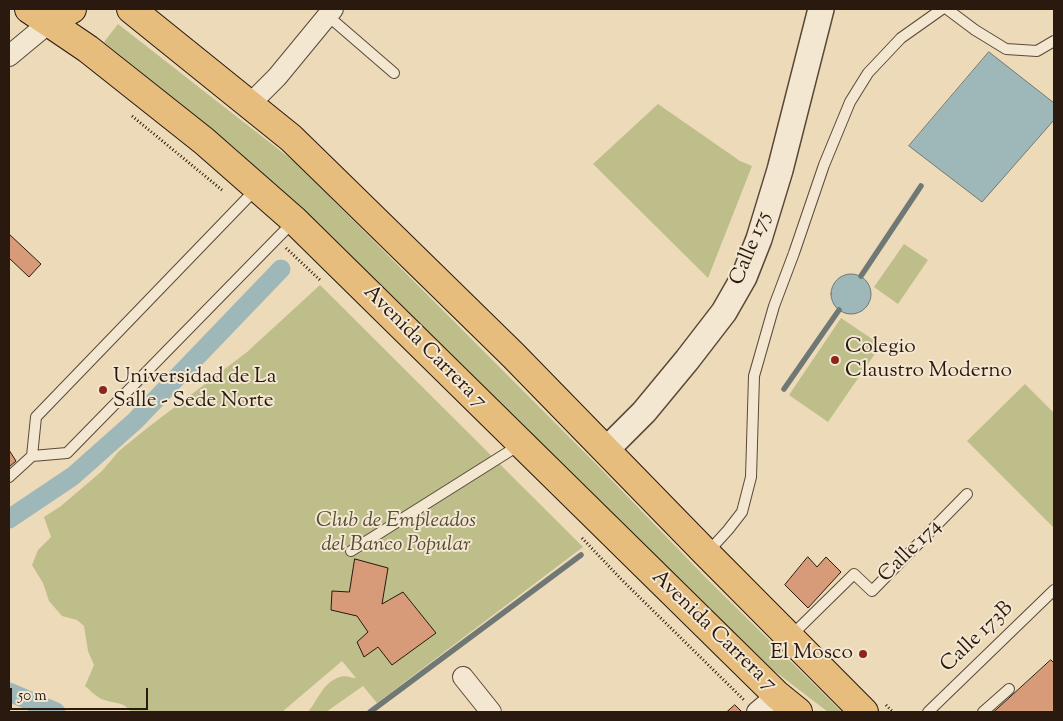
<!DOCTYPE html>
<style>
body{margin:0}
#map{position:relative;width:1063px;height:721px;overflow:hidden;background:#eddab9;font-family:"Sorts Mill Goudy",serif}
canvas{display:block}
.frame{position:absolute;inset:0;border:10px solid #29190e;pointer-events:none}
.scale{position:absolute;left:10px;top:688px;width:138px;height:22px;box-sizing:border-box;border:2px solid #29190e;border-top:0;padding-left:6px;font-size:15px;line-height:18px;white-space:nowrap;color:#29190e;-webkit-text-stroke:4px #f3e7d2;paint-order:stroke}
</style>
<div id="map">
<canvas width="1063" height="721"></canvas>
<div class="frame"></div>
<div class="scale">50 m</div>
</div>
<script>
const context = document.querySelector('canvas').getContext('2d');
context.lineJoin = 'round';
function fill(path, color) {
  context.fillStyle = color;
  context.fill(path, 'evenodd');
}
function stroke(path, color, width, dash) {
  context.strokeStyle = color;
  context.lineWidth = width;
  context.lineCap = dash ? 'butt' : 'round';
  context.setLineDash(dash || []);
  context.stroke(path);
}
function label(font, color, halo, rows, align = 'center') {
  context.font = font + ' "Sorts Mill Goudy",serif';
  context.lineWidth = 4;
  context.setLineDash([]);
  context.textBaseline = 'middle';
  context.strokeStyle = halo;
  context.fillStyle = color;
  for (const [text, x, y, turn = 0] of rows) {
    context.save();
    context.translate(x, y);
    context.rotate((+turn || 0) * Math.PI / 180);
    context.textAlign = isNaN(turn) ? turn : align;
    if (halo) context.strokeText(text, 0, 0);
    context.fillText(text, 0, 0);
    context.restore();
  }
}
const green = new Path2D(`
 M118,24L296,163L601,469L707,579L842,712H828L768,666L706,607L598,498L271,182L236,149L104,42Z
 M658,104L740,161L752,166L708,278L593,164Z
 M904,244L928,260L898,304L874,287Z
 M320,285L583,547L377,703L363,686L326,712H308C318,700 323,682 340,677C344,675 351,678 356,678L342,661L282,712H131C124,700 108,704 98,697C93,694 89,689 85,686L94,665L88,651L84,626L77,620L62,616L49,601L43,583L32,565L38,550L51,537L44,517L61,506L102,471L119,451L146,429L247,352Z
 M841,318L881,345L828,422L789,395Z
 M1025,384L1054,413V528L967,441Z`);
const water = new Path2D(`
 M989,52L1054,103V120L982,202L909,146Z
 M831 294a20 20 0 1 1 40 0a20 20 0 1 1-40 0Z`);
const stream = new Path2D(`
 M861,276L921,186
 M784,389L839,310
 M370,712L581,555`);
const canal = new Path2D(`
 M9,519L73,476L135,421L281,269
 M9,692L56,712`);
const building = new Path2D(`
 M9,234L41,264L29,277L9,258Z
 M9,450L16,461L9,467Z
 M808,557L817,567L826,557L841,572L808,608L785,585Z
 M355,559L388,568L382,604L403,592L436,633L392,665L378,647L364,657L357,642L368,632L357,616L331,610L332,591L349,592Z
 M1051,660L1054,663V712H994Z
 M735,705L742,712H727Z`);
const path = new Path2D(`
 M132,116L222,190
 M286,248L321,281
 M582,538L621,579L744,700
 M886,705L893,712`);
const service = new Path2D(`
 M947,9L975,30L1006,49L1037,51L1054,41
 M328,16L394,73
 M32,456L36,417L256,189
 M9,477L32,456L67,453L294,221
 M351,551L521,444
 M707,553L728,530L742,512L751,477L754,376L774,306L794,253L824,165L850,102L868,73L901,38L942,9
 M791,638L800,627L854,574L872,591L967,494
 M928,712L1054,590
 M983,712L1009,689`);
const minor = new Path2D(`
 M9,56L50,22
 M250,104L277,77L333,9
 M463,677L491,712
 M757,712L777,695`);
const tertiary = new Path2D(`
 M606,450L644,412L687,360L724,312L744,277L759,239L780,170L821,9`);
const primary = new Path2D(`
 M29,9L88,49L204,141L294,220L777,695L798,712
 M131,9L291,138L331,177L513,355L707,554L864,712
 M50,22L72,9`);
const markers = [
 [835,360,5,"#8f2418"],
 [103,390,5,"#8f2418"],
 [863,654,5,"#8f2418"]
];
const streetNames = [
 ["Calle 175",752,249,-68],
 ["Avenida Carrera 7",424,348,45],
 ["Calle 174",911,552,-45],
 ["Avenida Carrera 7",713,632,44],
 ["Calle 173B",978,638,-44]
];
const poiNames = [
 ["Colegio",845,348],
 ["Claustro Moderno",845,372],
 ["Universidad de La",113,378],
 ["Salle - Sede Norte",113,402],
 ["El Mosco",853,654,"right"]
];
const parkNames = [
 ["Club de Empleados",396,522],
 ["del Banco Popular",396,546]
];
fill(green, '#bebe8b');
fill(water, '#9eb8ba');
stroke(water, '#6f7875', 1);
stroke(stream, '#6f7875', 5.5);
stroke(canal, '#9eb8ba', 19);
fill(building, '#d79b79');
stroke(building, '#29190e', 1);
stroke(service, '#5a4939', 12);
stroke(minor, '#5a4939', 22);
stroke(tertiary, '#5a4939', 28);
stroke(primary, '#29190e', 30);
stroke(path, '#29190e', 3, [1, 2.5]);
stroke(service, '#f3e7d2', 10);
stroke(minor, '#f3e7d2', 20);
stroke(tertiary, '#f3e7d2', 25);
stroke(primary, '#e6bd7c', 28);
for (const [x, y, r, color] of markers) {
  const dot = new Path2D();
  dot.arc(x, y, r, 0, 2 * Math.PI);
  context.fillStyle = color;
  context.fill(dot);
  stroke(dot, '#f3e7d2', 2);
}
label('21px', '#29190e', '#f3e7d2', streetNames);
label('21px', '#29190e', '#f3e7d2', poiNames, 'left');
label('italic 21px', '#564b34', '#f3e7d2', parkNames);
</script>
